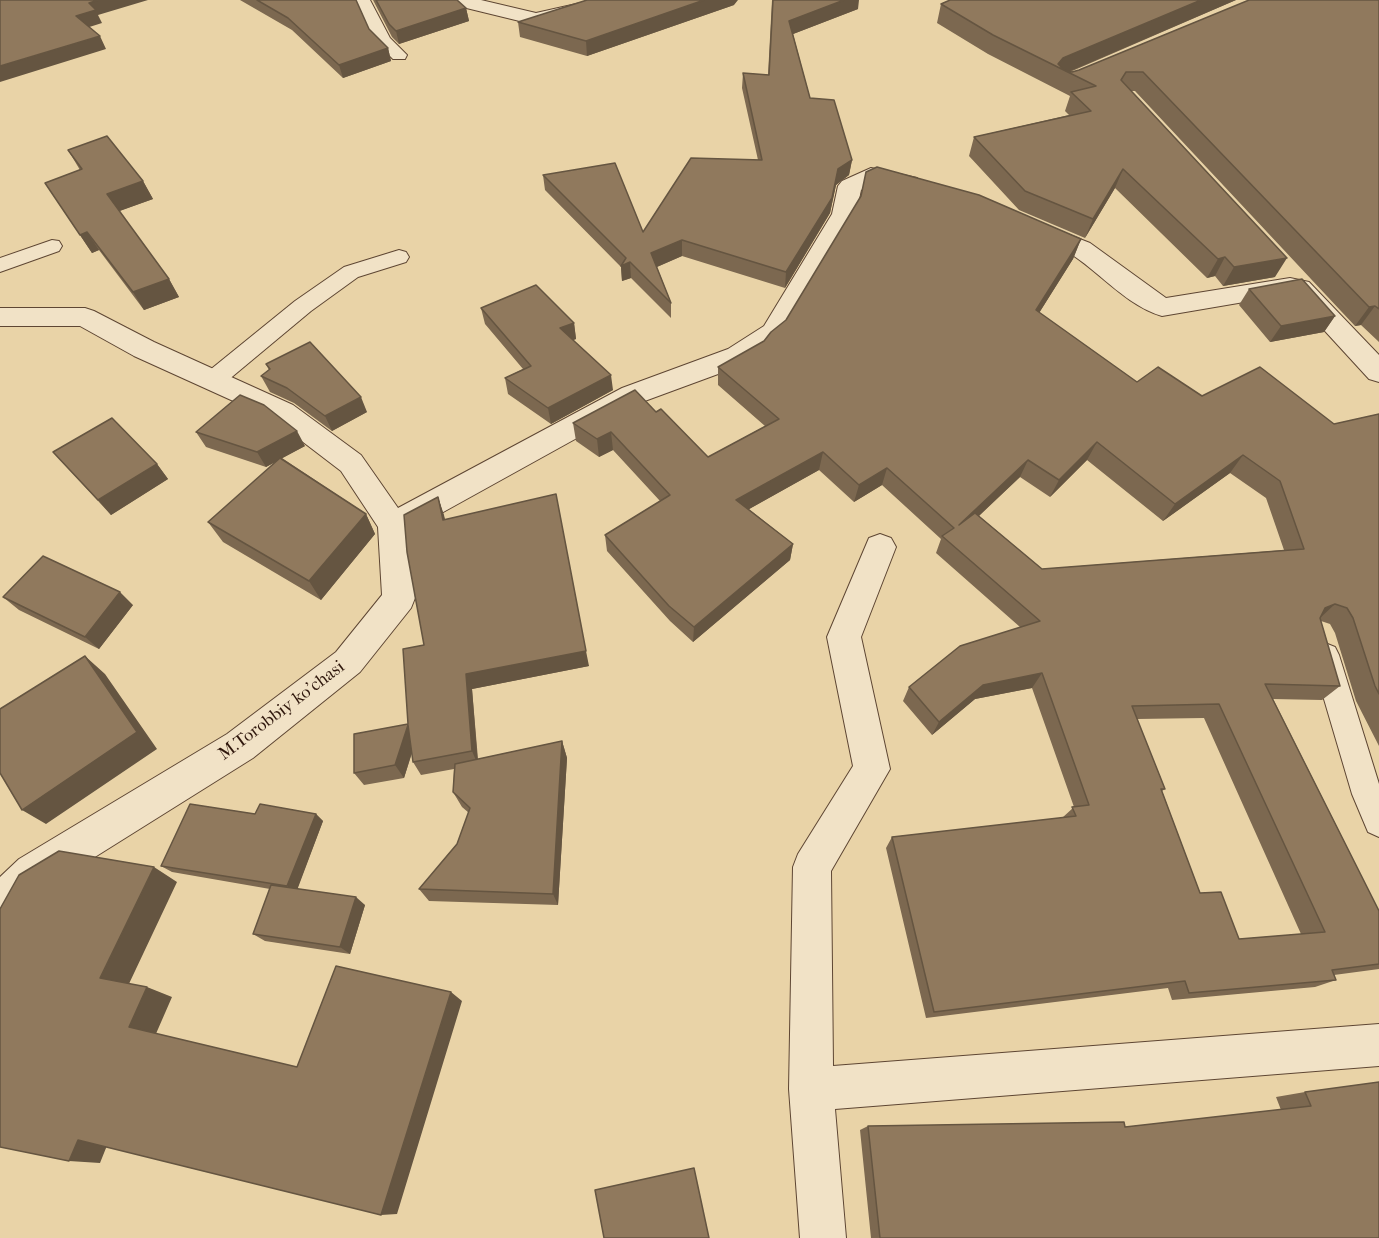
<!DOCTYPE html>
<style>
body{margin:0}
canvas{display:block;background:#e9d3a7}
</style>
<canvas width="1379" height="1238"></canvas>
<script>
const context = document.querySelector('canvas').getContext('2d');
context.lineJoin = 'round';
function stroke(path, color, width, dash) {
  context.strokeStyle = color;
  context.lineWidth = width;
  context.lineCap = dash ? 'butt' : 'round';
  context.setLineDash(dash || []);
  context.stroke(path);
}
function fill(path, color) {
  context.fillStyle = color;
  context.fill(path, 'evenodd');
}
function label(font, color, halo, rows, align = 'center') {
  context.font = font + ' "IM FELL French Canon",serif';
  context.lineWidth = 6;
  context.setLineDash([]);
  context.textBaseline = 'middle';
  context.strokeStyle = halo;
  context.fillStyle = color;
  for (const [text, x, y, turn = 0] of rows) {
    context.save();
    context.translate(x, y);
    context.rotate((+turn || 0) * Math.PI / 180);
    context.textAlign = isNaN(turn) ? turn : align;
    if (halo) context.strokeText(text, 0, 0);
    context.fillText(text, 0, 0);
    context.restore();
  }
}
const lane = new Path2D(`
 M354,0H370L390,38L407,55L405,59H393L375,41Z
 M52,240L59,241L62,246L59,251L0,272V258Z
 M399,250L406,252L409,257L406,262L358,277L311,311L221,386L213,388L205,386L202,380L205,374L295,301L344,267Z
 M1325,643L1335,647L1339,655L1379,784V837L1368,832L1352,794L1311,655L1315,647Z`);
const street = new Path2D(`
 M447,0H481L536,13L594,0H629L626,4L536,25L450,4Z
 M871,168L917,178L921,183L917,188L909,190L874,183L861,190L856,214L782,338L748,363L642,402L409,531L415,598L411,608L360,672L253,758L47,887L14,917L0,923V877L19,859L227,734L336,652L382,595L378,527L341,471L273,419L134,356L80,326H0V308H85L94,311L154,342L293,405L361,455L398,508L622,388L728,349L764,326L832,214L838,186L842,181Z
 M1036,222L1090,243L1166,298L1290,278L1309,282L1379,355V382L1369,379L1291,294L1162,316C1128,306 1102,275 1074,256C1061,247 1042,242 1027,235L1024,230L1027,225Z
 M880,534L891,538L896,547L861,637L890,769L831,871L833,1066L1379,1024V1066L835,1109L846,1238H800L789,1089L793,867L798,854L853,766L827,637L869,538Z`);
const wall = new Path2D(`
 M240,0H356L369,29L388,48L391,61L343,78L292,30Z
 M373,0H457L466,8L469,21L399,44L392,37Z
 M772,0L858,9L793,34L810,98L852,160L849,175L836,185L830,213L785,288L682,256L657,267L671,303V318L631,278L622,281L621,267L545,190L543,175L643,232L758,160L742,88L743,73L768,75Z
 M950,0H1236L1070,72H1072L1379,0V342L1361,325L1355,326L1135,91H1131L1275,277L1223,286L1215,276L1207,278L1115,188L1085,238L1019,210L969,156L974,137L1069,115L1065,111L1070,96L988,54L937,23L941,4Z
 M734,5L587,56L520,37L518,22Z
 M68,150L143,181L153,199L119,211L169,279L179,297L144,310L99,250L92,253L45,183L80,170Z
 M1081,239L1073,259L1039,313L1137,382L1202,396L1334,424L1379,414V746L1356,701L1335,633L1330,624L1321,621L1340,686L1322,700L1273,699L1379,911V969L1334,975L1336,980L1315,987L1172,1000L1168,988L926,1018L886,848L892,837L1062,818L1074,807L1032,688L975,699L932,735L903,701L909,687L1020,627L936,553L941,539L882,485L854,502L819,470L749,509L793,544L790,560L693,642L670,621L607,551L605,535L660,501L613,450L599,457L576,441L573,423L656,412L708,457L765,426L718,385V367ZM1087,460L1163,521L1230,473L1266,498L1284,550L1042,569L979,516L1020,477L1050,497ZM1204,718L1301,934L1239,939L1200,893L1162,791L1165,789L1137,719Z
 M1249,289L1335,316L1324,332L1270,342L1239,305Z
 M481,308L574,323L576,339L573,340L613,390L551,424L508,394L505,378L523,369L485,324Z
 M266,364L367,412L332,431L294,403L270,392L261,376L269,370Z
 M196,432L305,446L282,458L366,514L375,534L321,600L223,542L208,522L277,461L266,467L206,447Z
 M53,452L157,464L168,479L111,515Z
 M438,497L445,520L589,666L472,689L478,759L562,741L567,758L558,905L429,901L419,889L457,844L469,813L462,807L453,792L454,769L421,775L413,762L412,753L404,778L364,785L354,773L408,724L424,645Z
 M3,597L133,605L99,649L19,610Z
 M255,814H316L323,821L297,889L365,905L350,954L265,941L253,934L270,889L172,872L161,866Z
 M1305,1092L1379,1238H871L860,1130L868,1126L1125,1127L1281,1110L1276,1097Z`);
const shadedWall = new Path2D(`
 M98,0H148L98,15L102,23L83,29L76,16L89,3Z
 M704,0H738L734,5L587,56L586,41Z
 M844,0H859L858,9L788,36L789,21Z
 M1201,0H1236L1068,72L1057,67L1058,64L1063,58Z
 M466,8L469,21L399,44L396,31Z
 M100,36L106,49L0,82V66Z
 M388,48L391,61L343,78L339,65Z
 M852,160L849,175L836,185L830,213L785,288L786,272L838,169Z
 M1123,169L1115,188L1085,238L1093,219Z
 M143,181L153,199L117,212L107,194Z
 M87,232L99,250L92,253L80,235Z
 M1081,239L1073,259L1029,329L1036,310Z
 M682,240V256L652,269L651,253Z
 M1225,257L1215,276L1207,278L1218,259Z
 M1287,258L1275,277L1223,286L1234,267Z
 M630,262L631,278L622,281L621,266Z
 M169,279L179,297L144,310L133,292Z
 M1375,306L1361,325L1355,326L1369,307Z
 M1335,316L1324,332L1270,342L1281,326Z
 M574,323L576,339L562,344L560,328Z
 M611,375L613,390L551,424L548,408Z
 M361,397L367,412L332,431L325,416Z
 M297,431L305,446L266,467L257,452Z
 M611,432L613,450L599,457L597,439Z
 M1097,442L1087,460L1050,497L1059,480Z
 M823,452L819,470L735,517L736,500Z
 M1243,455L1230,473L1163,521L1175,504Z
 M1028,460L1020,477L952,541L959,525Z
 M157,464L168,479L111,515L98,500Z
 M887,468L882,485L854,502L859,485Z
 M438,497L444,515L449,538L443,520Z
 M366,514L375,534L321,600L309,581Z
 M793,544L790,560L693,642L694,627Z
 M120,592L133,605L99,649L85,637Z
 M1335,604L1318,620L1325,608Z
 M586,651L589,666L472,689L478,765L472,751L466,674Z
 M85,656L105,674L157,749L46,824L22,810Z
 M1042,673L1032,688L975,699L932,735L939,722L983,685Z
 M408,725L416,739L404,778L395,765Z
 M562,741L567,758L558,905L553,894Z
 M316,814L323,821L296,893L287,886Z
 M154,867L177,882L127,988L100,978Z
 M356,897L365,905L350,954L340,947Z
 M147,987L172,997L155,1036L129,1027Z
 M451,992L462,1001L397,1214L381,1215Z
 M78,1140L108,1143L100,1163L69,1161Z`);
const building = new Path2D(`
 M0,0H98L89,3L96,10L76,16L100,36L0,66Z
 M257,0H356L369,29L388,48L339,65L288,18Z
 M376,0H457L466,8L396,31L389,24Z
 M587,0H704L586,41L518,22Z
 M773,0H844L789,21L810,98L834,100L852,160L838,169L832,198L786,272L682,240L651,253L671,303L630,262L621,266L626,258L543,175L615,163L643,232L691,158L762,160L743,73L769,75Z
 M950,0H1201L1063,58L1058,64L1064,70L1072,72L1079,70L1249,0H1379V309L1375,306L1369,307L1143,72H1126L1121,80L1287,258L1234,267L1225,257L1218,259L1123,169L1093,219L1025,191L974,137L1091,111L1071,92L1096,86L993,35L941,4Z
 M107,136L143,181L107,194L169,279L133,292L87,232L80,235L45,183L82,169L68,150Z
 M877,167L979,195L1081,239L1036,310L1137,382L1158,367L1202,396L1260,367L1334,424L1379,414V694L1375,686L1353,618L1347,608L1335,604L1325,608L1320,618L1340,686L1265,684L1379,911V964L1332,970L1336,980L1189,993L1185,981L934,1012L892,837L1076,816L1072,807L1089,805L1042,673L983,685L939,722L909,687L960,646L1040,621L942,536L954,528L887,468L859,485L823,452L736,500L793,544L694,627L669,606L605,535L670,495L611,432L597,439L573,423L635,390L656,412L661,409L708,457L779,419L718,367L764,341L771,332L786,320L861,196L866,172ZM1097,442L1175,504L1243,455L1280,481L1304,549L1042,569L975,513L959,525L1028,460L1059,480ZM1219,704L1325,932L1239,939L1221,892L1200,893L1161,789H1165L1132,706Z
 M1302,279L1335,316L1281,326L1249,289Z
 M536,285L574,323L560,328L611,375L548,408L505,378L531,366L481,308Z
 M310,342L361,397L325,416L287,388L261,376L270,369L266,364Z
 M240,395L264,405L297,431L257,452L196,432Z
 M112,418L157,464L98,500L53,452Z
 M280,458L366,514L309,581L208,522Z
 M556,494L586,651L466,674L472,751L413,762L408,725L395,765L354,773V734L408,724L403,649L424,645L407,552L404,515L438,497L443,520Z
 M43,556L120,592L85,637L3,597Z
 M85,656L137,732L22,810L0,773V709Z
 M562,741L553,894L419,889L457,844L470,808L453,792L455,764Z
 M190,804L255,814L260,804L316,814L287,886L161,866Z
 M59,851L154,867L100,978L147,987L129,1027L297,1067L336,966L451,992L381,1215L78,1140L69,1161L0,1147V909L19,875Z
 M271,885L356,897L340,947L253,934Z
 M1379,1082V1238H880L868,1126L1124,1122L1125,1127L1311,1106L1305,1092Z
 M694,1168L709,1238H604L595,1190Z`);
const streetNames = [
 ["M.Torobbiy ko'chasi",282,711,-37]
];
stroke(lane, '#5e4633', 2);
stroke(street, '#5e4633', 2);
fill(lane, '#f1e2c6');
fill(street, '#f1e2c6');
fill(wall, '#7c6850');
fill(shadedWall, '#655541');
fill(building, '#90795d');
stroke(building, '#655541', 1.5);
label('18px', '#2f170c', '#f1e2c6', streetNames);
</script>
